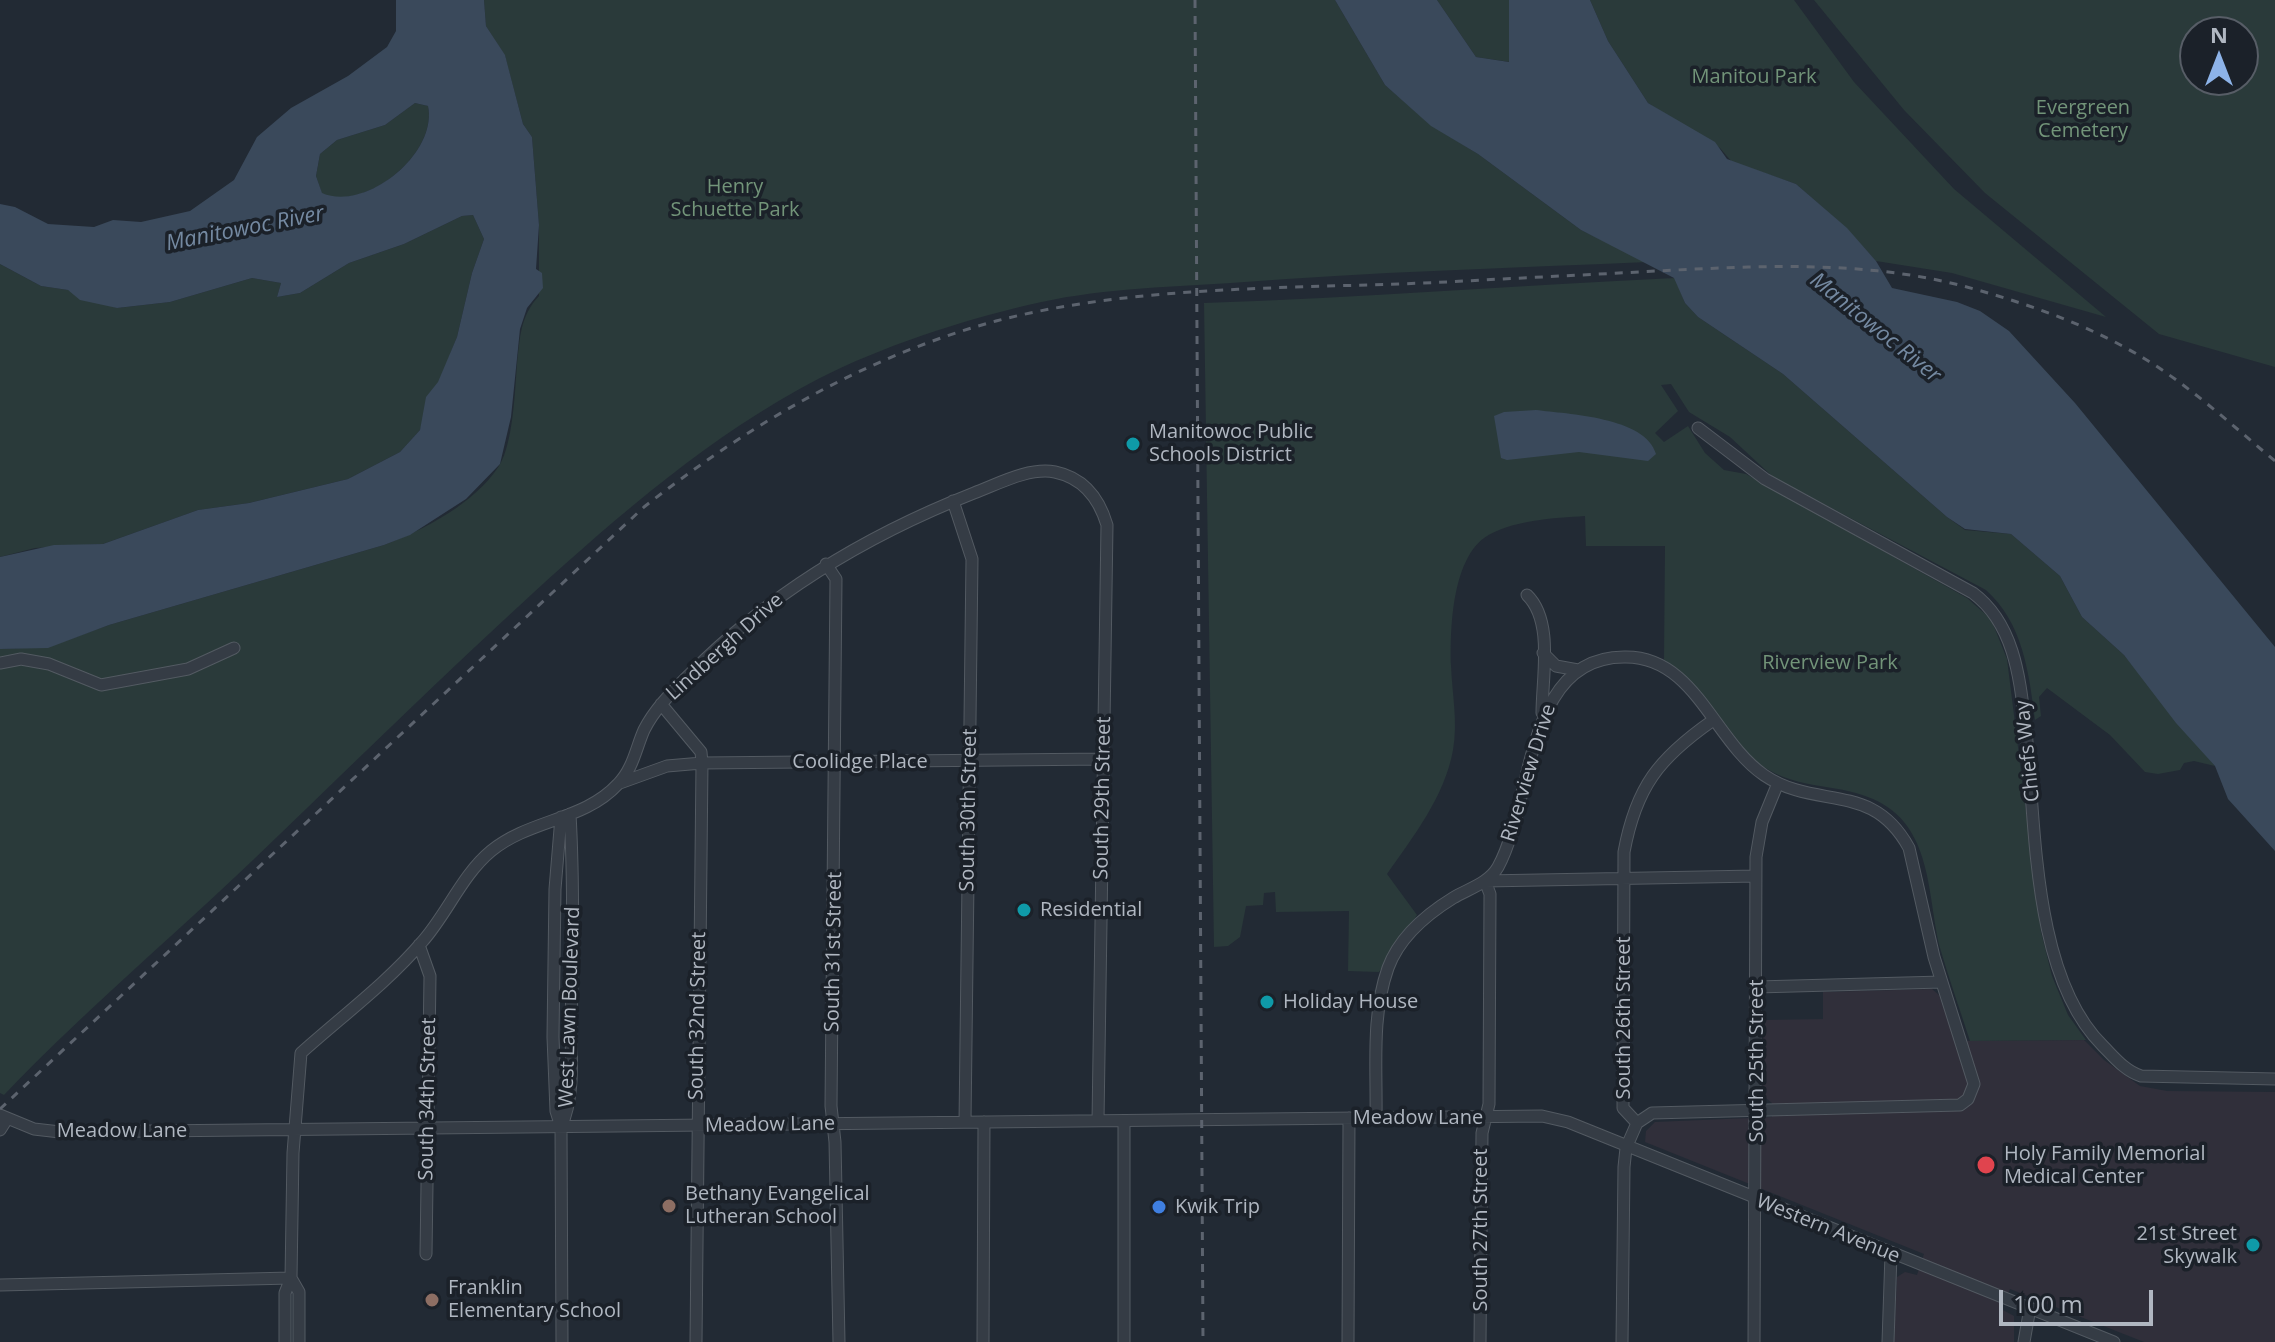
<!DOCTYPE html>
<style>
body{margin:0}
#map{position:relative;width:2275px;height:1342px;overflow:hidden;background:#222a34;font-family:"Open Sans",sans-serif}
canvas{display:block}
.north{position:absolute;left:2179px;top:16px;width:80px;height:80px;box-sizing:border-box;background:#1b2129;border:2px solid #575d66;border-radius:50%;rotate:0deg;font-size:22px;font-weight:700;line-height:32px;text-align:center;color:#b0b7c1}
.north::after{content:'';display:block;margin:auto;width:28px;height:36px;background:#8db3e8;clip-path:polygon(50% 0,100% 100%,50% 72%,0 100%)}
.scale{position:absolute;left:1999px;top:1290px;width:154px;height:36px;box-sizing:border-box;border:4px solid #b0b7c1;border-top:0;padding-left:10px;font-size:24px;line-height:28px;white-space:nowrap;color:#b0b7c1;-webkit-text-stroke:6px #1b2129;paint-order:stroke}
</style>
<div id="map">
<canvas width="2275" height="1342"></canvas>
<div class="north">N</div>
<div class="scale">100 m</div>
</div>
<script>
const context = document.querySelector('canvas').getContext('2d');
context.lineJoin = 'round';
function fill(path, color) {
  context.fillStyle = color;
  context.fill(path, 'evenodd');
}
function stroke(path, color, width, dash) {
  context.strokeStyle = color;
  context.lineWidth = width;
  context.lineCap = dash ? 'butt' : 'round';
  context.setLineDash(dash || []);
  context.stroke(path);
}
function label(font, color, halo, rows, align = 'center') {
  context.font = font + ' "Open Sans",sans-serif';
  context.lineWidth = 7;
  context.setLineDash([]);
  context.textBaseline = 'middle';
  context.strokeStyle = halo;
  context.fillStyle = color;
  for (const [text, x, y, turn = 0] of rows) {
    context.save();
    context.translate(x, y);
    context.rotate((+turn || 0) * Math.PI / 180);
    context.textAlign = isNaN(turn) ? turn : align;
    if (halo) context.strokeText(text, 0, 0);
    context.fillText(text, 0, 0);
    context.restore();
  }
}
const medical = new Path2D(`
 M1932,989L1939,995L1955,1041L2084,1040L2104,1060L2140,1086L2167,1091L2275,1092V1342H2144L2010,1289L2001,1309L2014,1316V1342H1894L1897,1277L1905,1272L1917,1275L1924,1254L1645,1142L1646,1131L1655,1122L1772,1117V1103L1762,1095L1763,1020L1823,1019V992Z`);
const green = new Path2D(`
 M484,0H1335L1385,85L1431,125L1478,154L1581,230L1648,262C1509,268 1370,272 1231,283C1164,287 1094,289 1028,305C957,322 883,346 818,379C711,435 621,513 532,594C446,673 363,754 279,835C188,924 91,1004 4,1095L0,1093V649L48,647L109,625L384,545C424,530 475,503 499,466C513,444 515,391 517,364C520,338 520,316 539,296V225L532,137L523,124L505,56L486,26Z
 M1437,0H1509L1510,62L1476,57Z
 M1590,0H1794L1854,82L1954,189L2106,317L1952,273L1876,261L1846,228L1796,184L1732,162L1720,148L1648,103L1608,41Z
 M1814,0H2275V367L2159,334L1985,193L1904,110ZM2195,32H2243V80H2195Z
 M415,103L428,106C438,154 365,212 322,194L316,176L320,154L337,140L385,125Z
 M473,215L484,239L472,273L457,337L420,430L400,452L348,479L249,503L198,510L103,544L35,548L0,557V264L41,286L68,290L117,308L170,302L252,278L281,283L277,297L300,293L349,263L404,244L462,216Z
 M1675,278L1685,303L1698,317L1783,374L1947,517L1965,530L2011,534L2060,576L2082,617L2124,655L2215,766L2194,761L2184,763L2180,770L2158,774L2145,772L2110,735L2047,688L2039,697L2041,716L2035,720C2029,673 2023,623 1986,590L1773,477L1730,437L1689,412L1671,384L1661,385L1678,411L1655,433L1664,442L1688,426L1705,453L1724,470L1746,474L1967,598L1991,619L2007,659L2041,932L2052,976L2068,1015L2086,1040L1970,1041C1960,1010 1949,979 1940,948C1927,895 1933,825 1873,799C1832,781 1793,792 1753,759C1717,730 1704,685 1664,660L1665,546H1586L1585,516C1555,518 1510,520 1484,538C1452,562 1450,629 1451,665C1452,694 1458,721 1453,750C1445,796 1413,837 1387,874L1417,915L1379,972L1348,971L1349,911L1276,912L1275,892L1264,893L1263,905L1246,906L1240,937L1228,946L1214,947L1204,303C1361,298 1518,285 1675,278Z`);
const water = new Path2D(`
 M396,0H484L486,26L505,55L523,124L532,137L539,225L536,269L542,273L543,288L527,308L520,329L511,417L500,464L466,499L410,535L384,545L109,625L48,648L0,649V557L54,545L103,544L198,510L249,503L348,479L400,452L420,430L426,397L438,382L457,337L472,273L484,239L473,215L462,216L404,244L349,263L300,293L277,297L281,283L252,278L170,302L117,308L80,300L68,290L41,286L0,264V204L15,207L48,224L94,227L113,220L141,222L190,211L234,180L257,137L291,108L348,76L387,47L396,31ZM415,103L428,106C438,154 365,212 322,193L316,176L320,154L337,140L385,125Z
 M1335,0H1437L1476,57L1509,62V0H1590L1608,41L1648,103L1715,142L1727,159L1796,184L1847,228L1876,261L1892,288L1957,302L1980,311L2009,331L2075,403L2275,647V851L2228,799L2215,766L2176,723L2124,655L2082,617L2060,576L2011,534L1965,529L1947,517L1783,374L1698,317L1685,303L1674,278L1581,230L1478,154L1431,126L1385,85Z
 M1536,410C1567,414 1646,417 1656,454L1648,461L1579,452L1507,460L1501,458L1494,416L1504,412Z`);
const street = new Path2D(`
 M1698,428L1765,479L1973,593C2016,625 2020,682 2026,731C2036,826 2032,976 2103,1046C2114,1057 2125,1071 2141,1076L2275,1079
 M953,501L972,559L965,1122
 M826,564L836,579L831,1106L835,1142L839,1342
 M1527,595C1554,621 1542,677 1542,713
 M1543,653L1556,666L1578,670
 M0,663L21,659L49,664L101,685L188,669L234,648
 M661,704L701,752L702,763L696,1342
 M620,783L667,766L702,763L1104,759
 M561,817L555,889L553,1037L556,1111L561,1127L562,1342
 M419,945L430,976L426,1254
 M1757,987L1942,982
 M0,1115L34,1129L60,1132L1542,1116L1568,1122L2114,1342
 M1376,1118C1377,1068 1371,1016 1388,968C1399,938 1427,914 1453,898C1468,889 1489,883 1498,867C1534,802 1523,655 1626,657C1695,657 1714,741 1764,775C1817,811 1872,780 1909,848L1934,957L1974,1084L1968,1099L1960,1105L1652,1113L1637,1123
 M561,1127C575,1096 571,1057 571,1024C573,953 574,884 570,814
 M0,1130L7,1119
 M291,1278L299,1292V1342
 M0,1285L291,1278
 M285,1342V1293L291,1278L293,1153L301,1053C341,1017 387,983 422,942C447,914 462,875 491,851C530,819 584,821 618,784C633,769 636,748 644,730C655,708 673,691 690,674C771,592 867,535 974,493C998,484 1029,467 1055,472C1084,478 1099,498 1107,525L1098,1121
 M983,1342L984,1122
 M1124,1342V1121
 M1348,1342L1349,1118
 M1480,1342L1482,1133L1489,1104L1490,894L1485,881L1756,876
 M1622,1342L1624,1167L1626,1148L1637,1123L1623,1108L1624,852C1636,787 1659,758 1712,721
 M1754,1342L1756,857L1762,822L1778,783
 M1888,1342L1891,1254
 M2024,1342L2030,1308`);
const rail = new Path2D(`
 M1195,0L1203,1342
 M0,1109L644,507C750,424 866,356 996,321C1138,284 1301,289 1447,282C1516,278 1586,275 1656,271C1757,266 1860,260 1959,285C2021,301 2090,325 2145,359C2191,387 2233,426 2275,461`);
const markers = [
 [1133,444,8,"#0f9aa8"],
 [1024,910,8,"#0f9aa8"],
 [1267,1002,8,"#0f9aa8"],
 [1986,1165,10,"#e0444e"],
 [669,1206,8,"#8d6e63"],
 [1159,1207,8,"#3f7fe0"],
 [2253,1245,8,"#0f9aa8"],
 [432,1300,8,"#8d6e63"]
];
const parkNames = [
 ["Manitou Park",1754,77],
 ["Evergreen",2083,108],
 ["Cemetery",2083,131],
 ["Henry",735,187],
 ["Schuette Park",735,210],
 ["Riverview Park",1830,663]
];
const poiNames = [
 ["Manitowoc Public",1149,432],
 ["Schools District",1149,455],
 ["Residential",1040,910],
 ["Holiday House",1283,1002],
 ["Holy Family Memorial",2004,1154],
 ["Medical Center",2004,1177],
 ["Bethany Evangelical",685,1194],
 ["Lutheran School",685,1217],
 ["Kwik Trip",1175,1207],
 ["21st Street",2237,1234,"right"],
 ["Skywalk",2237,1257,"right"],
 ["Franklin",448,1288],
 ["Elementary School",448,1311]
];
const streetNames = [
 ["Lindbergh Drive",725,647,-42],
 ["Chiefs Way",2028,751,-96],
 ["Coolidge Place",860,762],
 ["Riverview Drive",1529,773,-73],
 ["South 29th Street",1103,798,-89],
 ["South 30th Street",969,810,-89],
 ["South 31st Street",834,952,-89],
 ["West Lawn Boulevard",570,1007,-88],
 ["South 32nd Street",698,1016,-89],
 ["South 26th Street",1624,1018,-90],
 ["South 25th Street",1757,1061,-90],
 ["South 34th Street",428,1099,-89],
 ["Meadow Lane",1418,1118],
 ["Meadow Lane",770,1125,-1],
 ["Meadow Lane",122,1131],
 ["Western Avenue",1828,1229,22],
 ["South 27th Street",1481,1230,-90]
];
const waterNames = [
 ["Manitowoc River",245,229,-11],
 ["Manitowoc River",1875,328,39]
];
fill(medical, '#302f3a');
fill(green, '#2a3a3a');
fill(water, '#3a495b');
stroke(street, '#535a62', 13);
stroke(street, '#353c45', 11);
stroke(rail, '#5c636e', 3, [8, 8]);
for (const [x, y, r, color] of markers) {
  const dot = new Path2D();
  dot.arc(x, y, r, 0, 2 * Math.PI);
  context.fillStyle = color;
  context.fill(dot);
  stroke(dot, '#1b2129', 3);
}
label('20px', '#729479', '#1b2129', parkNames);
label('20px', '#b0b7c1', '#1b2129', poiNames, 'left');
label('20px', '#b0b7c1', '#1b2129', streetNames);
label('italic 22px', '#7489a1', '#1b2129', waterNames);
</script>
